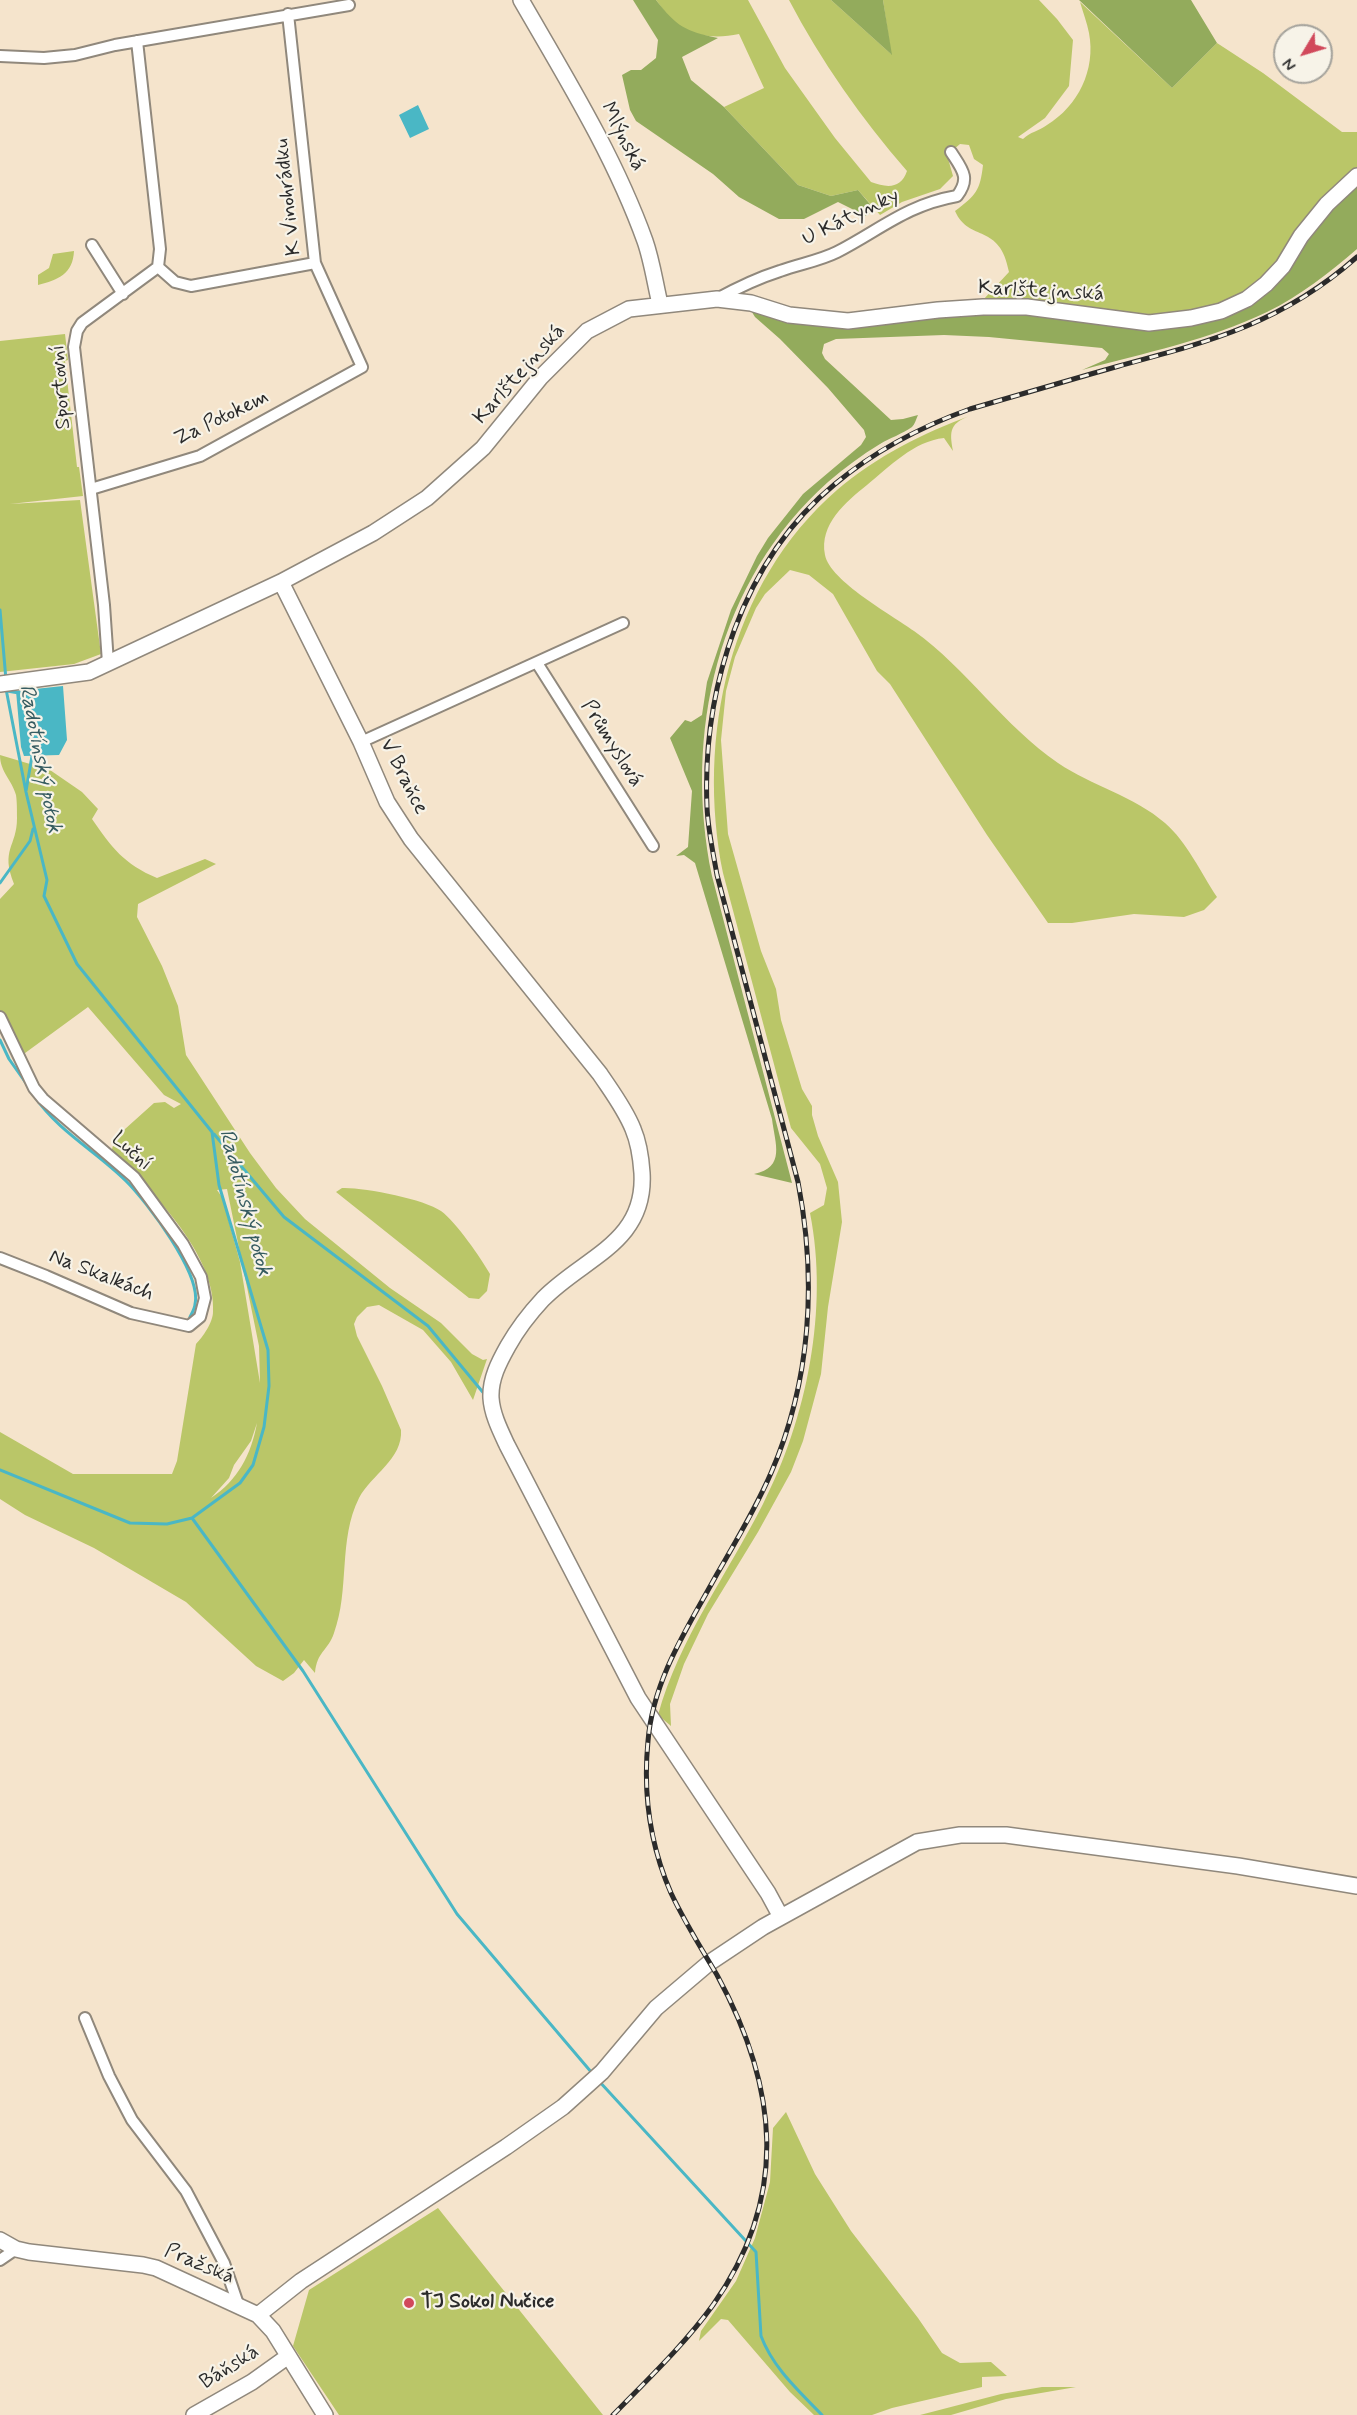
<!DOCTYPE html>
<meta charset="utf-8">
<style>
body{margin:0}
#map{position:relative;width:1357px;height:2415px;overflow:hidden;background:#f5e4cc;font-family:Mynerve,sans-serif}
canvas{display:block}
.north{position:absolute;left:1273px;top:24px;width:60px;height:60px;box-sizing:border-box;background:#f7f3e8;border:2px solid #a5a39c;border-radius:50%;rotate:232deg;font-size:16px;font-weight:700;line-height:24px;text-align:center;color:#2b2b2b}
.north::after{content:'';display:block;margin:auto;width:21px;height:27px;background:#d1495b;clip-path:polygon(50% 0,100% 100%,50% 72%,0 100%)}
</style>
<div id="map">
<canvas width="1357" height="2415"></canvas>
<div class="north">N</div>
</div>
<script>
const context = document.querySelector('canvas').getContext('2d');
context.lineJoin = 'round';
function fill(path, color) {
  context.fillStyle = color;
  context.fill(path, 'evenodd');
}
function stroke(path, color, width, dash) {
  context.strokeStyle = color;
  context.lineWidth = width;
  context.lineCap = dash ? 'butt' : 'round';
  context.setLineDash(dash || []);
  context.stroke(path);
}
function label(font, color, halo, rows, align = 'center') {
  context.font = font + ' Mynerve,sans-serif';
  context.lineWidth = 4.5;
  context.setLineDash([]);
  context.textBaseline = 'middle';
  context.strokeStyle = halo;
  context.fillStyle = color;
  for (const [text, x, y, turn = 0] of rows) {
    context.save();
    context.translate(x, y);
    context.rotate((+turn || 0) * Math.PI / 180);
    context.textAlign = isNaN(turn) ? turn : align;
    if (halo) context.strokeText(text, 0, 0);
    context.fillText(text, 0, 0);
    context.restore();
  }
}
const green = new Path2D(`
 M656,0H748L785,68L835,138L871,182C887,188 901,189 907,171C861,118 821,61 789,0H831L891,54L883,0H1039L1057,19L1073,40L1069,86L1045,118L1018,137L1023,139C1030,132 1039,131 1047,125C1078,106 1096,70 1089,33C1087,23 1083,12 1080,2L1172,88L1217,43L1263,73L1342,132H1357V168C1315,196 1297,245 1262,279C1199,338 1104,306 1028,301C1013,300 998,300 983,300L1009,272C1000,222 969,243 955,211C976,195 980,191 983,165L974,159L969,145L960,144L947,155L953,176L940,189L902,202L880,215L858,190L831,196L798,185L724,107L764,88L739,34C716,39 694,37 675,23C667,17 662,7 656,0Z
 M74,251C73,274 58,280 38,285V275L49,268L53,254Z
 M65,334L68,360L65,361L77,467H79L83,496L10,504L80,500L101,654L74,664L0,672V341Z
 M972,415C950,423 949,430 953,451L944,438C914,441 889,467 867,485C846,502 819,524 825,555C830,581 892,615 914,631C967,669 1004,726 1058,763C1092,786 1134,796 1165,823C1187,842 1201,873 1217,897L1204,910L1184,917L1134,914L1072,923H1048L987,835L890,684L877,671L833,594L809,575L790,570L765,594L756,608L735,657L726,691L721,740L728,834L761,951L776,989L781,1020L802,1089L812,1106V1115L818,1136L838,1182L842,1222L828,1307L821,1374L803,1441L791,1472L758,1532L708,1614L684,1664L670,1704L671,1726L658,1715C679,1639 727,1575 763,1504C807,1418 829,1309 810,1213L824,1205L827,1188L820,1164L791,1128L723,873C696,737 729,584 837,490C877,456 923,433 972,415Z
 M0,755L50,770L82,792L98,809L92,819C112,848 124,864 157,878L205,859L216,864L138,904L137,917L162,966L178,1006L186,1055L250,1153L276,1188L305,1219L390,1288L441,1323L472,1354L483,1360L487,1359L473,1400L451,1362L423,1330L379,1305L367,1307L357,1317L354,1324L357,1336L382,1386L401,1430C403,1459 371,1475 359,1498C338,1540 350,1590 334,1633C328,1651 317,1651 315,1673L304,1660L294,1673L283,1681L256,1666L186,1602L94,1548L25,1515L0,1499V1432L73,1474H172L177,1461L196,1344C203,1337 213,1322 213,1312C217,1256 150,1187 111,1153L115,1138L154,1103L165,1102L174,1108L181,1104L164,1095L88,1007L21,1056L0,1010V899L14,884C0,849 17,847 17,818C17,811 17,801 16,795C12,780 0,772 0,755ZM227,1189L259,1346L260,1383L240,1262L222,1197L217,1190ZM257,1423C251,1455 238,1480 211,1498L229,1478L234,1465L251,1441Z
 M342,1188C363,1187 424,1199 441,1211C456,1222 481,1258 490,1274L487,1291L479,1299L469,1298L336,1192Z
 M786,2112L815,2174L851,2231L918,2318L942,2353L960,2363L991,2362L1007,2376L982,2377V2387L892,2408L872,2415H814L790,2392L728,2320L721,2319L699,2341L701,2331L736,2281L755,2238L770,2182L773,2128Z
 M438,2208L603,2415H339L293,2346L309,2290Z
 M1042,2387H1076L1006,2399L951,2415H920L1001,2394Z`);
const forest = new Path2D(`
 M633,0H656C677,27 685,31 718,38L682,57L691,80L724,107L798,185L831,196L858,190L875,210L866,216L838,202L804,219H779L739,197L713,174L636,121L630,110L622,75L631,70H641L656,58L658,40Z
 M831,0H883L892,55Z
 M1079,0H1191L1217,43L1172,88Z
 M1357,185V249C1329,273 1300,296 1267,312C1209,340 1144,353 1082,370L1105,360L1109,354L1102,348L989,337L944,335L836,339L824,344L822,353L825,359L891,420L903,419L918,415C916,419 915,424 912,427C902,434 890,438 880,444C862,455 844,468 828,482C717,581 683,734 712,876L792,1183L754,1174C786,1167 775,1144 772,1119L695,863L684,855L676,856L688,847L692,791L670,738L685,720L691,722L702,715L707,682L731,610L757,556L768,538L803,494L861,445L866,437L864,430L828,388L780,339L755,317L750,309L788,322L983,314L1223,317L1307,240L1332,209Z`);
const water = new Path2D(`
 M418,105L429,129L410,138L399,115Z
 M63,686L67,740L59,755L24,756L21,747L16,691Z`);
const stream = new Path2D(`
 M0,610L6,680
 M7,691L19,693
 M26,791L32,756
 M0,883L30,841L33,829
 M0,1040L9,1059L28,1086
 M35,1097C58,1131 97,1152 126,1181C147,1202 202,1274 195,1304C195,1308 192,1313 190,1317
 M214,1134L284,1217L428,1326L486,1396
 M0,1470L130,1523L167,1524L192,1518L240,1483L253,1465L264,1427L269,1386L268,1350L219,1185L212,1132L77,964L44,896L47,880L26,792L6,689
 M192,1518L303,1671L457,1914L592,2073
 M598,2080L756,2252L761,2336C773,2368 799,2391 822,2415`);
const street = new Path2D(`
 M0,56L44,58L75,55L115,45L349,5
 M92,245L123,294
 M158,267L175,282L191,286L315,263
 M717,299C737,288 758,278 780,271C799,264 819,261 837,252C880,230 906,205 957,196C971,178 962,169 951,152
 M91,489L200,456L362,367L315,263L288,14
 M108,663L104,605L74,347L77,331L82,323L158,267L160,249L137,41
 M537,663L653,846
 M361,742L623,623
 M0,1017L34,1088L43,1099L134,1177L183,1244L201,1277L205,1298L200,1317L189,1326L131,1313L46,1276L0,1258
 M85,2018L109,2076L132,2120L186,2191L224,2263L238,2304
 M0,2260L16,2249`);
const secondary = new Path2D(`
 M521,0C566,78 614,155 645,241C652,261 655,283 660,304
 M281,582L361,742L387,802L411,839L600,1074C612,1092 625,1109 633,1129C639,1143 641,1158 642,1173C646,1243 584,1257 543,1299C530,1313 517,1330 508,1346C499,1362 490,1379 491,1398C492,1414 500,1430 507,1445L638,1698L768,1893L781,1917
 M0,684L89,672L281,582L373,533L427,498L483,448L540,378L587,331L629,309L717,299L751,303L789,315L848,321L938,310L983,307H1027L1149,323L1191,318L1221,311L1247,299L1266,284L1283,266L1301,236L1327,204L1357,176
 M0,2240L16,2249L29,2252L143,2265L156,2268L258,2315L273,2331L325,2415
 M258,2315L301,2281L506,2147L563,2107L602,2072L656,2008L709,1963L763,1927L917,1842L960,1835H1006L1238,1866L1357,1886
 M194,2415L252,2382L287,2357`);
const rail = new Path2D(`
 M613,2415C647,2380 684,2345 713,2305C790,2196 778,2087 717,1975C701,1948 684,1921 671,1893C650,1845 643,1792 648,1741C653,1679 688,1627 717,1574C736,1541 756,1508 771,1473C811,1381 817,1280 798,1182L717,875C713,852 708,830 707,807C702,690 742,560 835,484C876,450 920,427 970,409C1019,395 1069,380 1119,366C1212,341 1282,323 1357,257`);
const markers = [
 [409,2303,6,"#d1495b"]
];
const streetNames = [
 ["Mlýnská",622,137,63],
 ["K Vinohrádku",289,197,-96],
 ["U Kátynky",851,218,-26],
 ["Karlštejnská",1041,292,3],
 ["Karlštejnská",520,375,-48],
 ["Sportovní",62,387,-94],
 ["Za Potokem",222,419,-26],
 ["Průmyslová",611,744,58],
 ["V Braňce",403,777,63],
 ["Luční",131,1152,42],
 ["Na Skalkách",101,1276,21],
 ["Pražská",199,2265,23],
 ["Báňská",230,2368,-32]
];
const poiNames = [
 ["TJ Sokol Nučice",421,2303]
];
const waterNames = [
 ["Radotínský potok",39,759,79],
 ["Radotínský potok",244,1203,75]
];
fill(green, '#bac668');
fill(forest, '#93ab5c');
fill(water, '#4ab7c5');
stroke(stream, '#4ab7c5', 3);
stroke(street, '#90887c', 14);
stroke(secondary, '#90887c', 18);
stroke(street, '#fff', 10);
stroke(secondary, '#fff', 15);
stroke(rail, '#2b2b2b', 5);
stroke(rail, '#f7f3e8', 3, [9]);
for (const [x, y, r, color] of markers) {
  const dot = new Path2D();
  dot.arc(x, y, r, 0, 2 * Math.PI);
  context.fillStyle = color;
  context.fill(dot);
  stroke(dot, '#f7f3e8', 2);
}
label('21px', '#2b2b2b', '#f7f3e8', streetNames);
label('bold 21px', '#2b2b2b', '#f7f3e8', poiNames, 'left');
label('italic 22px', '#365c61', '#f7f3e8', waterNames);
</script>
